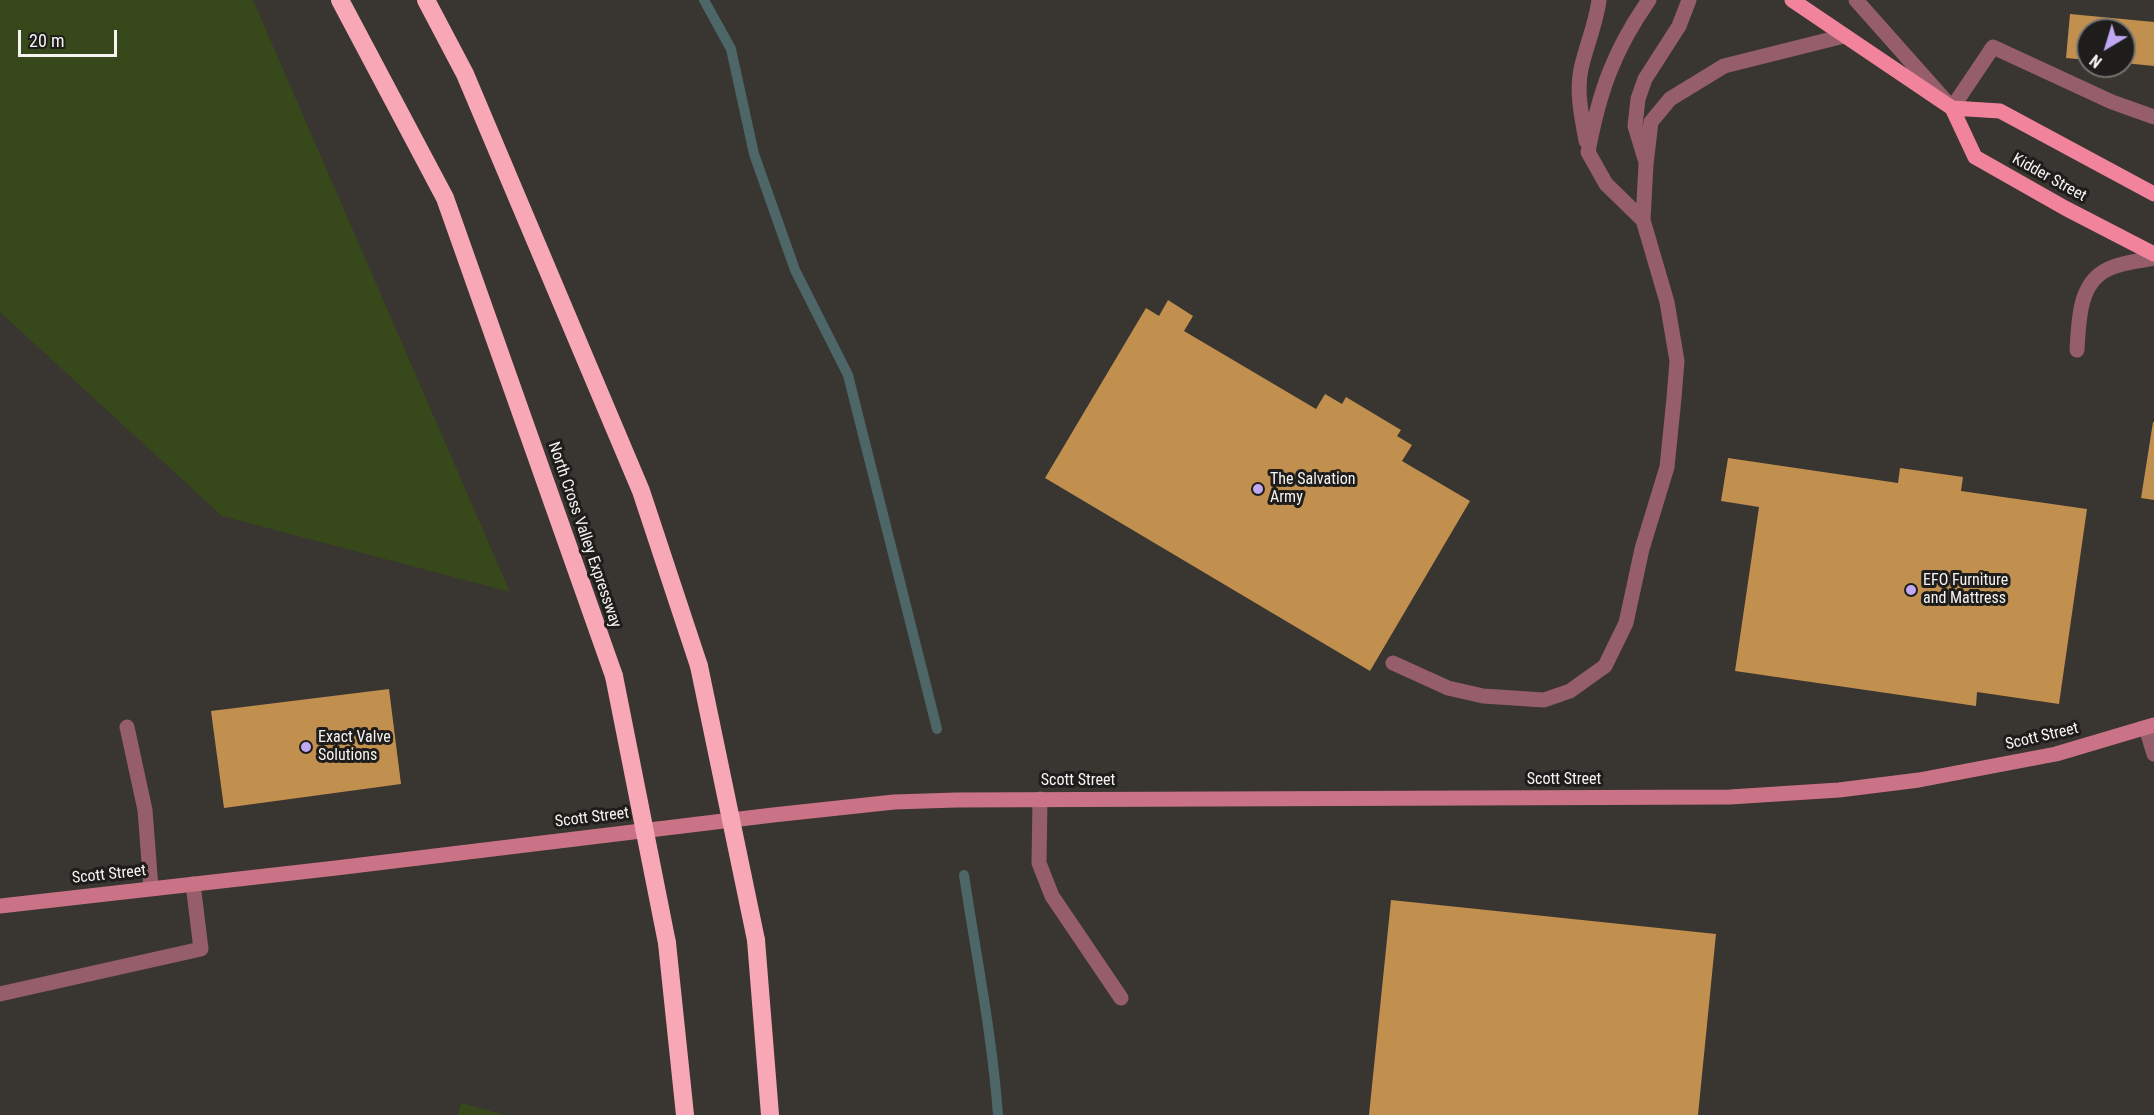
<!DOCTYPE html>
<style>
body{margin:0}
#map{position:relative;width:2154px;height:1115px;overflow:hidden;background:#393530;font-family:"Roboto Condensed",sans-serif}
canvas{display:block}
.north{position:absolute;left:2076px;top:18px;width:60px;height:60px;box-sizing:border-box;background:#1e1d1b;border:2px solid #747371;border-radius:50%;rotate:218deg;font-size:16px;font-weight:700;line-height:24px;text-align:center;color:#f6f4f1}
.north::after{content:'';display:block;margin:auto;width:21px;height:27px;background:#c1a8f3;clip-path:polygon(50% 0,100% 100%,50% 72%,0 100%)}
.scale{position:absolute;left:18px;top:30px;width:99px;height:27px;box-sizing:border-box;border:3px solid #f6f4f1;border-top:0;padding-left:8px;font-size:18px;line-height:21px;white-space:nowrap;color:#f6f4f1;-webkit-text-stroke:4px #1e1d1b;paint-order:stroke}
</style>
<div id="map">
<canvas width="2154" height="1115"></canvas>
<div class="north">N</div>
<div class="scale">20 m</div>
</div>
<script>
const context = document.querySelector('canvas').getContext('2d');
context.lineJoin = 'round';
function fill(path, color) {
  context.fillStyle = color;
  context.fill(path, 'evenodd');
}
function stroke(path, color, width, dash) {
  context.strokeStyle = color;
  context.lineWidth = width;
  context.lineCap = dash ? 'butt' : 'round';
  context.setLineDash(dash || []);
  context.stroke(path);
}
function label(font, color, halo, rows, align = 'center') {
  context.font = font + ' "Roboto Condensed",sans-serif';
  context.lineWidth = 6;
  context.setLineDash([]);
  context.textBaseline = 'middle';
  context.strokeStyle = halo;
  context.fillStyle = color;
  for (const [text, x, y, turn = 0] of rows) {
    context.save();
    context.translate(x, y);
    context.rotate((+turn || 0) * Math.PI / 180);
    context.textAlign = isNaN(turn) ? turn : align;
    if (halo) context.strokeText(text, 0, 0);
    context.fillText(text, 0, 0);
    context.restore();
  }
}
const green = new Path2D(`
 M0,0H253L510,592L222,516L0,312Z
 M461,1103L505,1115H458Z`);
const stream = new Path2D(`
 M704,0L731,49L754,154L795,270L848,375L937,729
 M964,875C976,955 992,1034 998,1115`);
const building = new Path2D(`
 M2070,14L2154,22V66L2124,63V30H2088V60L2066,58Z
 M1168,300L1193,316L1184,331L1316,409L1325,394L1342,404L1346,397L1401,430L1397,436L1412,445L1402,461L1470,501L1370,671L1045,478L1146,308L1159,316Z
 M2153,422H2154V500L2141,498Z
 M1728,458L1898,483L1900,468L1963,477L1961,491L2087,509L2059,704L1977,692L1976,706L1735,671L1759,507L1721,501Z
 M389,689L401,784L224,808L211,711Z
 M1391,900L1716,934L1698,1115H1369Z`);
const lane = new Path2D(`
 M1856,0L1952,108L1993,47L2112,102L2154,117
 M1586,141C1582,118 1576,92 1581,69C1586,46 1596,24 1599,0
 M1645,159L1635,126L1638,99L1645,79L1679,26L1689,0
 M1643,220L1606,184L1588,152C1599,92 1614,50 1649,0
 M2077,350C2079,320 2078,279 2113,267C2126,262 2141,261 2154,258
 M1393,663L1448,688L1483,696L1544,700L1570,691L1605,666L1626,623L1642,549L1667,467L1674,398L1677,361L1667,302L1643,220L1646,164L1651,122L1670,99L1724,66L1844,36
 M127,727L145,810L151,888
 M2146,728L2154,754
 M1040,799L1039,863L1052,896L1121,998
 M0,994L201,949L193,884`);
const secondary = new Path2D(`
 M0,906L336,868L773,815L894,802L956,800L1730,797L1839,790L1919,780L2056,754L2154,725`);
const primary = new Path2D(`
 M1792,0L1952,108L2000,111L2154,194
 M1952,108L1975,157L2065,208L2154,254`);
const highway = new Path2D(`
 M340,0L445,198L614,676
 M426,0L465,74L641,491L699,666
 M756,940L770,1115
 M667,943L685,1115`);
const highwayBridge = new Path2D(`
 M699,666L756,940
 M614,676L667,943`);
const markers = [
 [1258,489,6,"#c1a8f3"],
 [1911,590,6,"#c1a8f3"],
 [306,747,6,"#c1a8f3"]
];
const streetNames = [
 ["Kidder Street",2049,178,29],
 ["North Cross Valley Expressway",584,535,71],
 ["Scott Street",2042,737,-13],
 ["Scott Street",1564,780],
 ["Scott Street",1078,781],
 ["Scott Street",592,818,-7],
 ["Scott Street",109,875,-6]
];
const poiNames = [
 ["The Salvation",1270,480],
 ["Army",1270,498],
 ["EFO Furniture",1923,581],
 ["and Mattress",1923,599],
 ["Exact Valve",318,738],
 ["Solutions",318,756]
];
fill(green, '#37481a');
stroke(stream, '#4d6768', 10);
fill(building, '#c18f4e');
stroke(lane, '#955e6a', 15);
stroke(secondary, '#ca7386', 15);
stroke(primary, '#f2839c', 15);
stroke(highway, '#f8a7b7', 18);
stroke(highwayBridge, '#f8a7b7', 18);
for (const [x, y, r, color] of markers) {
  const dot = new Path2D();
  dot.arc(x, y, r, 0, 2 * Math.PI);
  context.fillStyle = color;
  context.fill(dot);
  stroke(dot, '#1e1d1b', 2);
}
label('16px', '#f6f4f1', '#1e1d1b', streetNames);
label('16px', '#f6f4f1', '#1e1d1b', poiNames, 'left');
</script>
